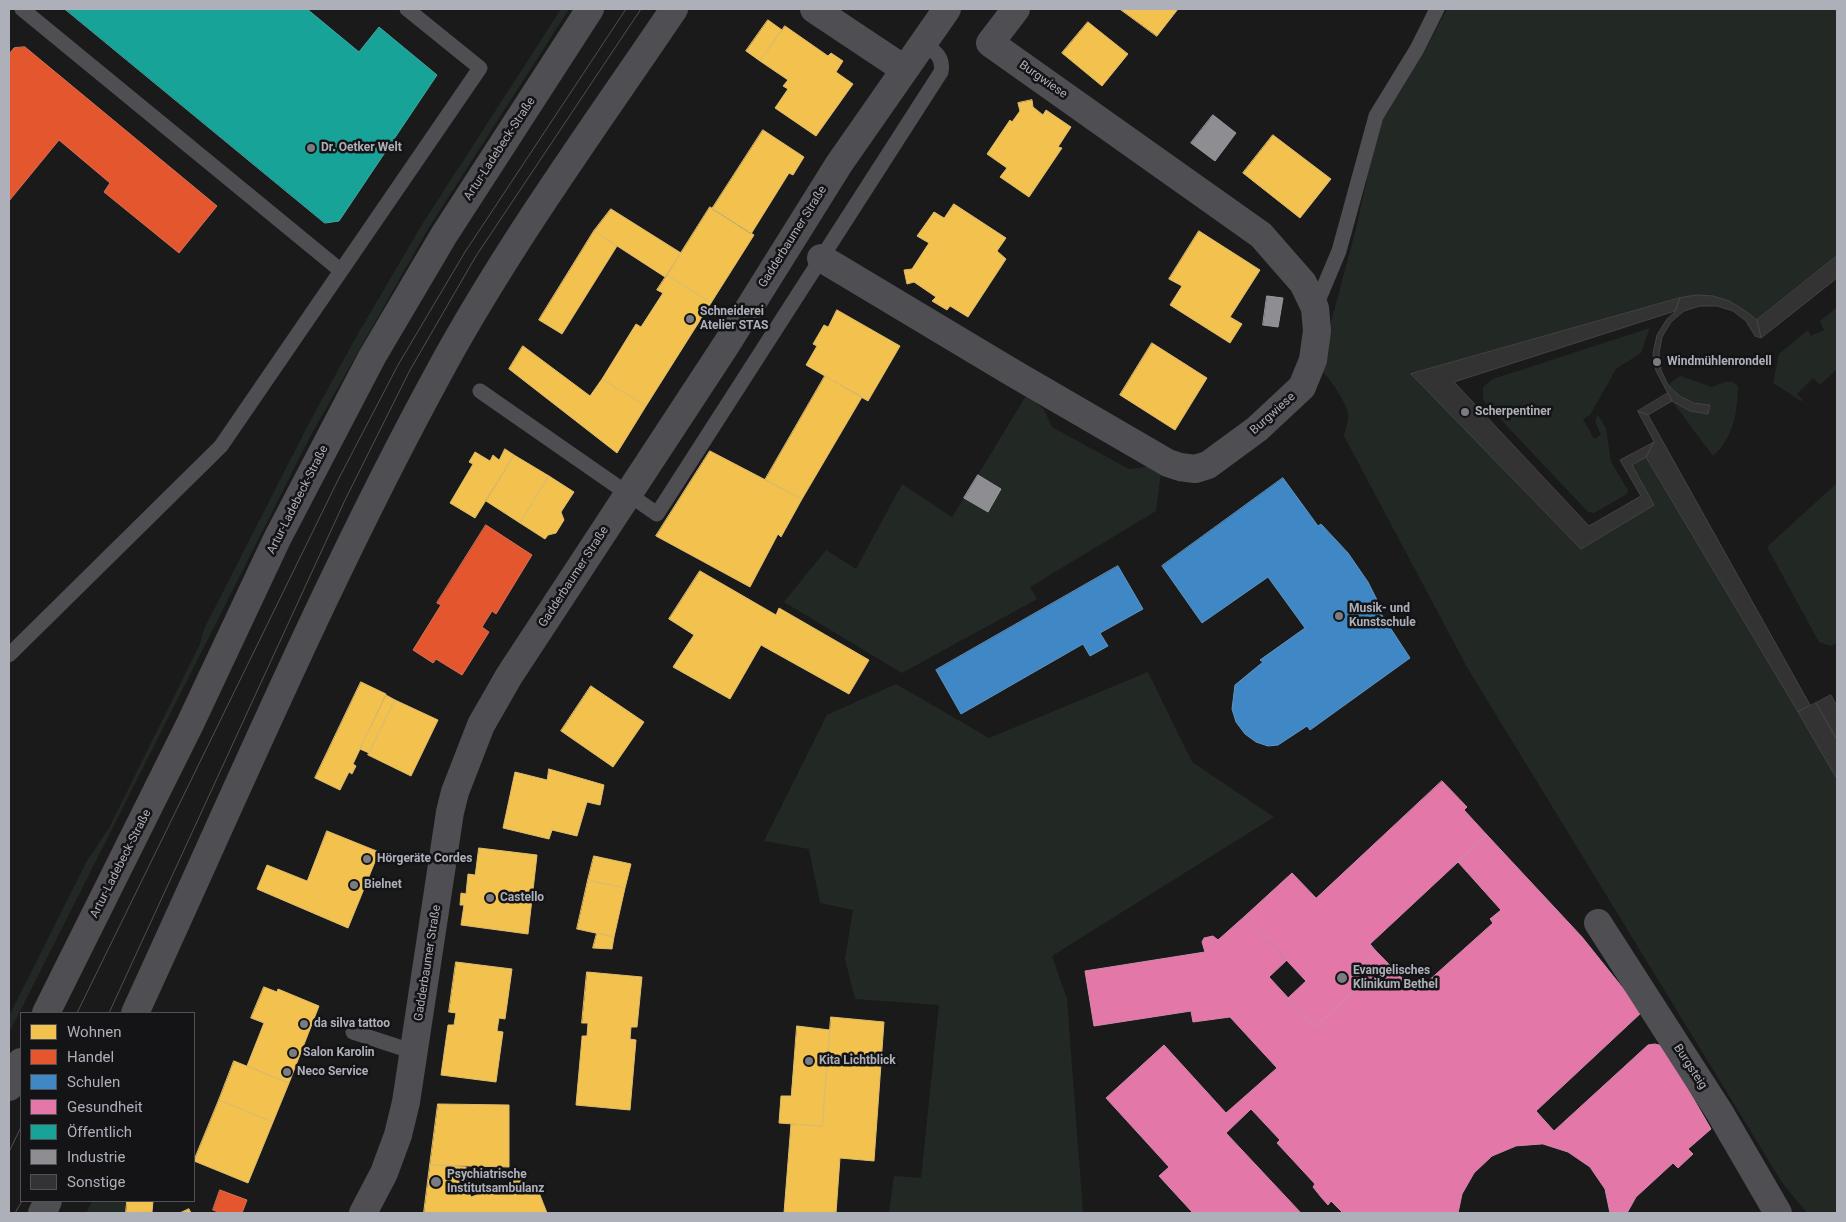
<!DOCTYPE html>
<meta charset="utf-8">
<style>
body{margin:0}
#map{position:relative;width:1846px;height:1222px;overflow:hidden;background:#1a1a1a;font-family:Roboto,sans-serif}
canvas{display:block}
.frame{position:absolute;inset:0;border:10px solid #adb0b9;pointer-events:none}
.legend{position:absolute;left:20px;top:1012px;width:175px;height:190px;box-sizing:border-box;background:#141416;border:1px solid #515257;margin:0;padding:6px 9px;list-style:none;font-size:15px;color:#adb0b9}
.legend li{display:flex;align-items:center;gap:10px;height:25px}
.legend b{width:25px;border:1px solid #515257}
</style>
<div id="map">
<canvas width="1846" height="1222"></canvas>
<div class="frame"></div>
<ul class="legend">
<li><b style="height:14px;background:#f2c14e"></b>Wohnen</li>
<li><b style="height:14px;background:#e4572e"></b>Handel</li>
<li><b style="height:14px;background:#3f88c5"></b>Schulen</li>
<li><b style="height:14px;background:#e377a8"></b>Gesundheit</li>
<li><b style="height:14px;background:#17a398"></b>Öffentlich</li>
<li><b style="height:14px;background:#8d8d92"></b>Industrie</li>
<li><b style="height:14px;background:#333334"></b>Sonstige</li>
</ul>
</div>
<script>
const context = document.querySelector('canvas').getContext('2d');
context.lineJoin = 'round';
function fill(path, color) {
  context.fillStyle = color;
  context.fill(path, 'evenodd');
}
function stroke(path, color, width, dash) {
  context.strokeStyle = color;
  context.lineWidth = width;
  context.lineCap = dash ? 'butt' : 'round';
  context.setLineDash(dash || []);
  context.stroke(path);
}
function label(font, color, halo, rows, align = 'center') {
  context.font = font + ' Roboto,sans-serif';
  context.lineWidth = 5;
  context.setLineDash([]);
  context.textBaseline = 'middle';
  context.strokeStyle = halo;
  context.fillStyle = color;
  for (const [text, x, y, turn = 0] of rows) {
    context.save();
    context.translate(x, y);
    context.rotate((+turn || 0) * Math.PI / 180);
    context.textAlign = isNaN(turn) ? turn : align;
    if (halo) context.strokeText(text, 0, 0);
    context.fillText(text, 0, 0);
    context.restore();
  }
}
const green = new Path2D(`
 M561,9H569L428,229L312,433L9,1033V1016L87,861L109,828L200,644L204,629L306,429L356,337L423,223Z
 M1447,9H1837V256L1757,320C1732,301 1711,293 1680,298L1411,374L1581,549L1654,505L1632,465L1646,457L1837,779V1213H1807L1783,1184L1468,669L1344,436C1345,429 1349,421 1348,413C1346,403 1329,375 1320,371L1325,344L1356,229L1379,124L1422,56Z
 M1837,307V369L1820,385L1813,378L1797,394L1803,400L1801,401L1773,383L1779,354L1808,330L1811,336L1824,330L1820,321Z
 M1650,328L1641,353L1616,369L1590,415L1583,419L1594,439L1601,435L1595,421L1598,415L1606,428L1611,462L1628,490L1627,494L1594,513L1588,512L1487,405L1483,399V387L1493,379Z
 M1680,376L1712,387C1722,384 1729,377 1738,386C1737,413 1734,437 1713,456L1672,401L1708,414L1710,406C1692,403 1681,397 1668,385Z
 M1027,394L1044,410L1052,427L1129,469L1154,466L1161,472L1156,511L1030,587L1037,599L902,673L784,602L826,550L856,569L902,484L952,517L964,498L988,511L1001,489L978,475Z
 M1837,483V643L1831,646L1819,642L1767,547Z
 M1148,672L1192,762L1274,817L1052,956L1067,999L1083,1213H889L894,1176L921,1178L939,1005L855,999L845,959L853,910L820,903L809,849L764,841L827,715L896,684L989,738Z
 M92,1201H125V1213H86Z`);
const homes = new Path2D(`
 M1120,9H1178L1157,36Z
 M768,20L782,30L760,61L746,51Z
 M1088,22L1128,54L1102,86L1062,53Z
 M785,26L828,56L831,53L843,61L836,72L853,84L816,136L775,108L788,89L783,86L788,80L760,61Z
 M1032,100L1033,107L1043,115L1046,110L1071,127L1058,147L1062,148L1029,197L1000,177L1007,168L987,154L1010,120L1012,122L1020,111L1018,103Z
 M763,130L804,157L793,175L789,173L751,234L712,209Z
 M1273,135L1331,179L1300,218L1243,173Z
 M954,204L1006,238L997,251L1006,259L968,317L950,306L947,310L932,301L936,297L914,282L907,284L904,270L912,269L929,243L917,236L934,212L944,218Z
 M710,207L754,235L711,303L667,275Z
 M611,209L681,253L665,277L594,231Z
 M594,231L617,246L562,334L539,320Z
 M1199,231L1260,270L1230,317L1242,324L1230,343L1170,305L1182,286L1169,279Z
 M667,275L711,303L646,406L602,379L636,324L641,327L663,293L657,290Z
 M837,310L900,346L868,401L806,365L817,346L813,344L824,325L828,327Z
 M1152,343L1207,378L1175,430L1120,395Z
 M523,346L590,396L602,379L646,406L617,453L509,369Z
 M825,376L862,397L802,499L765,480Z
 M505,449L514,455L475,518L450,503L473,464L469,462L475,452L490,461L493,455L499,460Z
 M710,451L802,499L781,537L778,534L750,587L656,536Z
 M514,455L549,476L520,523L486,501Z
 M549,476L574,492L561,512L564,520L556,533L548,535L545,539L520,523Z
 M700,571L776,615L779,608L869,660L849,694L761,645L730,699L673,667L694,635L669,619Z
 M361,682L386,694L353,764L356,766L352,774L349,772L340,790L315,778Z
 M591,686L644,722L613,767L561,731Z
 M386,695L395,700L369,753L360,749Z
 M395,700L438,720L411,776L368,755Z
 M549,769L604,785L600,805L587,802L577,836L552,830L549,839L503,828L515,772L547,780Z
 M327,831L379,852L348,928L257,889L267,865L307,881Z
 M479,848L537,855L528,934L461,925L464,905H460L461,893L466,894L468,874L475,875Z
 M594,856L631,864L625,888L588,880Z
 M588,880L625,888L614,937L577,929Z
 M597,933L614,937L612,949L593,948Z
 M456,962L512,969L505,1019L499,1018L497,1031L503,1032L496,1082L441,1075L448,1025H454L456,1013L449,1012Z
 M587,972L642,977L637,1027H631L630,1039L636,1040L630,1110L576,1105L582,1038V1036H587L588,1023H582Z
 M264,987L277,992L278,989L319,1006L289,1083L247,1066L264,1023L251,1018Z
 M831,1017L884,1022L874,1161L840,1158L836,1213H784L791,1124L822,1126Z
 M797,1026L830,1030L822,1126L779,1123L781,1096H791Z
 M234,1061L289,1083L273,1122L219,1100Z
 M219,1100L273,1122L248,1183L194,1161Z
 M438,1104L509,1105V1167L430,1165Z
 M430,1165L466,1167V1185L471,1197L524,1177L529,1188L536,1185L547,1213H424Z
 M127,1201H153L152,1212L126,1213Z
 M189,1209L191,1213H180Z`);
const shops = new Path2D(`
 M25,47L217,206L179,253L104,192L110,183L59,140L9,201V54L14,48Z
 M486,525L532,555L496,614L492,611L482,627L489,632L462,675L436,659L433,663L413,650L441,605L437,603Z
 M220,1190L247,1200L242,1213H221L213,1210Z`);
const schools = new Path2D(`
 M1283,478L1318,526L1321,524L1348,553L1368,582L1381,608L1378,609L1410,658L1310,730L1307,726L1278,745L1268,746L1256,742L1245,734L1236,722L1232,709L1235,685L1263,662L1260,660L1305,628L1268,577L1202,623L1162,566Z
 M1118,566L1143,609L1100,633L1108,646L1090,656L1083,644L961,714L936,670Z`);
const health = new Path2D(`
 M1442,781L1467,807L1464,810L1487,835L1370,944L1376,951L1347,978L1357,988L1315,1027L1288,998L1306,981L1245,916L1292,873L1316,898Z
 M1487,835L1582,937L1642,1012L1536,1111L1554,1131L1648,1045L1655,1044L1663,1046L1711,1129L1688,1149L1693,1154L1678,1168L1673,1163L1636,1197L1627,1213H1343L1331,1201L1328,1205L1321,1197L1313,1187L1315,1184L1277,1143L1280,1140L1251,1109L1226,1133L1301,1213H1193L1159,1176L1169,1167L1106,1098L1164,1045L1226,1113L1277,1068L1230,1017L1193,1022L1191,1011L1094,1026L1085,971L1205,952L1202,942L1204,938L1213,936L1218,940L1245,916L1287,960L1269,977L1315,1027L1357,988L1347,978L1376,951L1416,992L1493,923L1490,919L1501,910L1458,862Z
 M1543,1144L1568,1152L1590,1167L1605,1189L1610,1213H1458L1462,1194L1474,1173L1492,1156L1516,1146Z`);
const public = new Path2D(`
 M65,9H307L359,52L379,27L437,75L339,221L325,223Z`);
const industry = new Path2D(`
 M1213,115L1236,133L1215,161L1191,143Z
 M1267,296L1283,298L1278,327L1263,325Z
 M978,475L1001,489L988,512L964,498Z`);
const building = new Path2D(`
 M1837,256V278L1761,338L1757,320Z
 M1697,295L1713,296L1729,301L1744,310L1757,320L1761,338L1755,336L1746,321L1733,311L1717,306H1700L1684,311L1671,322L1662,337L1659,353L1661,370L1668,385L1680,396L1694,403L1710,405L1708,414L1690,411L1672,401L1656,371L1653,353L1657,335L1667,319L1675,312L1680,298Z
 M1680,298L1675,311L1454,382L1589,526L1641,496L1620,460L1654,442L1646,457L1632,465L1654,505L1581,549L1411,374Z
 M1668,393L1672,401L1648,415L1638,411Z
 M1638,411L1648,415L1810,705L1798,712L1646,457L1654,442Z
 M1831,695L1837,706V740L1816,703Z
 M1816,703L1837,740V779L1798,712Z`);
const service = new Path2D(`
 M22,9L340,270
 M1315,308L1339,251L1376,116L1417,49L1437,9
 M480,391L657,514L941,72C944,56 934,51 922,43
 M9,655L221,446L480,68L407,9
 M353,1032L414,1052`);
const minor = new Path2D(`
 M814,9L904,69
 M821,258L1013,373L1168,463L1180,467L1195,469L1208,465L1257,429L1302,387L1313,360L1317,331L1315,308L1303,283L1261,235L990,43L1016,9
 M1598,923L1720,1113L1778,1213
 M363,1213L384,1173L398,1135L406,1102L450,812L455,792L481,725L509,676L726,345L839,164L947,9`);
const tertiary = new Path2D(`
 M46,1013L190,724L277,539L372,357L444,235L590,9
 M135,1013C235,796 328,575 443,365C511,241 595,126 674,9
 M9,1087L21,1062
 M42,1213L48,1201`);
const tram = new Path2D(`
 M77,1013L338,480L398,365L465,252L626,9
 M109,1013L345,500L410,370L476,256L641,9
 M9,1152L21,1127
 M15,1213L22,1201`);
const markers = [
 [311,148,5,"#7a7c81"],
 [690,319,5,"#7a7c81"],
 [1657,362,5,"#7a7c81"],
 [1465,412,5,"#7a7c81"],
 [1339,616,5,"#7a7c81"],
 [367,859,5,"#7a7c81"],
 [354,885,5,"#7a7c81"],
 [490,898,5,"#7a7c81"],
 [1342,978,6,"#7a7c81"],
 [304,1024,5,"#7a7c81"],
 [293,1053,5,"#7a7c81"],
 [809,1061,5,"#7a7c81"],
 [287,1072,5,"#7a7c81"],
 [436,1182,6,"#7a7c81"]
];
const streetNames = [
 ["Burgwiese",1043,80,35],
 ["Artur-Ladebeck-Straße",500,149,-57],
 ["Gadderbaumer Straße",793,237,-58],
 ["Burgwiese",1273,414,-42],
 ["Artur-Ladebeck-Straße",298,500,-63],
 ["Gadderbaumer Straße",574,577,-57],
 ["Artur-Ladebeck-Straße",121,864,-63],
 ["Gadderbaumer Straße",428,963,-81],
 ["Burgsteig",1690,1067,57]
];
const poiNames = [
 ["Dr. Oetker Welt",321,148],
 ["Schneiderei",700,312],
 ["Atelier STAS",700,326],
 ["Windmühlenrondell",1667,362],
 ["Scherpentiner",1475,412],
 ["Musik- und",1349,609],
 ["Kunstschule",1349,623],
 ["Hörgeräte Cordes",377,859],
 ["Bielnet",364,885],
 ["Castello",500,898],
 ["Evangelisches",1353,971],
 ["Klinikum Bethel",1353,985],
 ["da silva tattoo",314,1024],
 ["Salon Karolin",303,1053],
 ["Kita Lichtblick",819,1061],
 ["Neco Service",297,1072],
 ["Psychiatrische",447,1175],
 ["Institutsambulanz",447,1189]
];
fill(green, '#222924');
fill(homes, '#f2c14e');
stroke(homes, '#ddbc6e', 1);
fill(shops, '#e4572e');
stroke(shops, '#d47258', 1);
fill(schools, '#3f88c5');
stroke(schools, '#6094c1', 1);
fill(health, '#e377a8');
stroke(health, '#d388ad', 1);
fill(public, '#17a398');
stroke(public, '#44a7a2', 1);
fill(industry, '#8d8d92');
stroke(industry, '#97989e', 1);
fill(building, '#333334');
stroke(building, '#434346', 1);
stroke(service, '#4f4f53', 15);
stroke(minor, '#4f4f53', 28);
stroke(tertiary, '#4f4f53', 28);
stroke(tram, '#505052', 1);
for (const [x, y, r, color] of markers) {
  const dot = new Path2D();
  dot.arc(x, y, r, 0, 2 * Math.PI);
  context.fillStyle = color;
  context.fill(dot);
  stroke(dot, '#141416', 2);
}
label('12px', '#adb0b9', '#141416', streetNames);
label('bold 12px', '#adb0b9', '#141416', poiNames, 'left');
</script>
